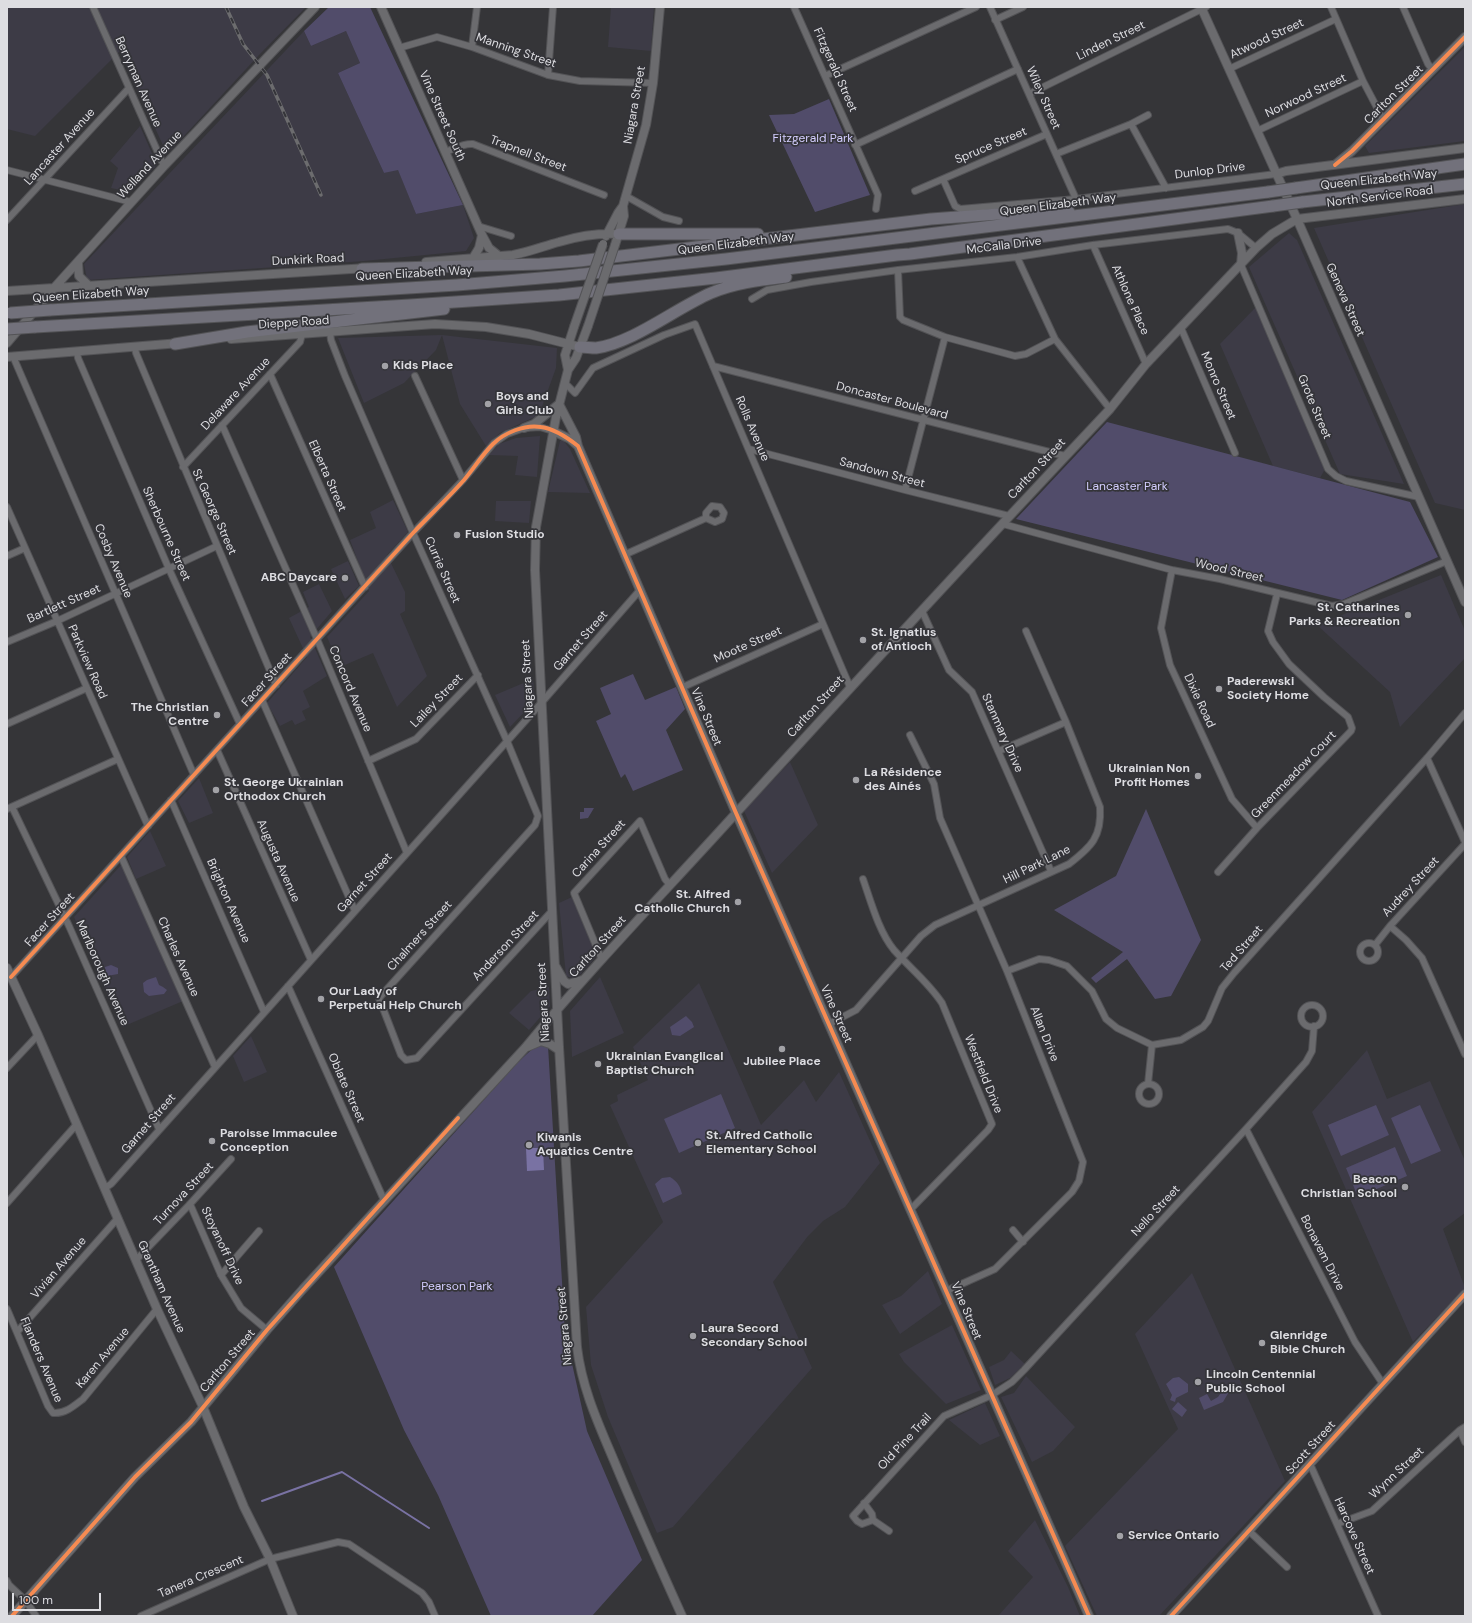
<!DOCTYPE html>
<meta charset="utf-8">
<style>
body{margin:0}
#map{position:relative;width:1472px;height:1623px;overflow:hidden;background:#353538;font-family:"DM Sans",sans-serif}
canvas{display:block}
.frame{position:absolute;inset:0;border:8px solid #dddde1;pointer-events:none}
.scale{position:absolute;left:12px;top:1593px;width:89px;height:18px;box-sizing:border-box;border:2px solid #dddde1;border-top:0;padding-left:5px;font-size:12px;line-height:14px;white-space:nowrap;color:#dddde1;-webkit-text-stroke:3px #343439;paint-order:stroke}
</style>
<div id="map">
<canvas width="1472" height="1623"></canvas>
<div class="frame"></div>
<div class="scale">100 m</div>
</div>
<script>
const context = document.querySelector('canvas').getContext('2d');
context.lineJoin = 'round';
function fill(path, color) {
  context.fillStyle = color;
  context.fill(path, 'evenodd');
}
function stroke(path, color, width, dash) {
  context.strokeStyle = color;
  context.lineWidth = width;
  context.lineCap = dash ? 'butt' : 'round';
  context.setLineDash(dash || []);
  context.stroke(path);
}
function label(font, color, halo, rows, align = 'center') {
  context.font = font + ' "DM Sans",sans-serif';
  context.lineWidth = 3.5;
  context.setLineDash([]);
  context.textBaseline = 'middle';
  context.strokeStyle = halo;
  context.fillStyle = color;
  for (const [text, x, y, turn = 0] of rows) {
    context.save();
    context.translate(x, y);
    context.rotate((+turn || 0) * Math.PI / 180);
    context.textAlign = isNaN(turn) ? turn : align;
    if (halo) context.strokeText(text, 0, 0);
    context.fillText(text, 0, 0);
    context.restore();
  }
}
const built = new Path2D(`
 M7,7H306L259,55L171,150L166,152L120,51L35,136L7,129Z
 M611,7H654L651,51L608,47Z
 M304,31L311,46L346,31L360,63L338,73L384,173L398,169L416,214L463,205L474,238L466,251L364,261L87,280L84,264Z
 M1465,47V141L1369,153L1365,146Z
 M140,126L157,165L130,192L111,188L118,168L110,161Z
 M1465,204V510L1435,503L1314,228Z
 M1289,233L1297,240L1404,484L1340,474L1249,267Z
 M1256,307L1325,469L1320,478L1273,466L1220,344Z
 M442,335L557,348L556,368L539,415L500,433L486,446L460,404L442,335L436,350L404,383L364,403L338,338Z
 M540,436L537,477L515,475L518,456L489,455L499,444L516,438Z
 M563,440L570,449L590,493L548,492L560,441Z
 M393,500L408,532L387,555L405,592V611L400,614L427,676L397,707L373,653L340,667L327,637L369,591L350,540L376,528L370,512Z
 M496,501H531L529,523L495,521Z
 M348,561L359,586L345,599L331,569Z
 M1441,575L1465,631V658L1400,727L1390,692L1317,625Z
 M319,584L332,611L310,637L327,676L303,691L310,707L302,711L306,720L295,725L292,720L280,726L267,703L307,657L289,618L309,607L303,592Z
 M533,679L535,701L510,727L495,695Z
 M790,762L818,825L772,873L744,811Z
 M199,778L213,813L189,823L178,801Z
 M150,831L166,866L136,879L127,857Z
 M122,864L183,1001L122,1027L74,917Z
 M572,897L597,956L576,979L566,976L559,903Z
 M600,977L624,1033L572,1057L570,1011Z
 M699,983L761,1125L804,1080L816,1102L839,1072L880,1163L845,1207L823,1221L808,1236L773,1282L812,1368L673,1527L657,1533L608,1417L591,1365L586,1307L663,1222L610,1105L618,1101L617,1095L648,1080L633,1047Z
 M549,987L550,1006L529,1030L509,1013L531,991Z
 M251,1036L267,1072L244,1082L233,1056Z
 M1367,1050L1387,1099L1430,1081L1465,1161V1213L1443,1229L1465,1288L1413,1342L1312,1112Z
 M928,1271L942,1304L900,1334L882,1305L901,1296Z
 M1192,1273L1285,1481L1159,1616H1097L1065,1546L1178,1429L1135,1334Z
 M952,1325L981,1390L946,1404L904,1362L899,1354Z
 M1011,1351L1025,1364L1010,1378L995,1385L989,1367L1004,1360Z
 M1026,1376L1075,1427L1053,1451L1032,1462L1001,1397L1014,1393Z
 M985,1403L1000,1436L980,1445L949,1420Z
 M1035,1520L1068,1587L1080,1616H998L1033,1577L1008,1551Z`);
const green = new Path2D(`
 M329,7H370L463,205L416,214L398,170L384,173L338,73L360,63L346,31L311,46L304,31Z
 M829,99L870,195L815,212L769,115L794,114Z
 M1107,422L1410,502L1438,557L1342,600L1016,519Z
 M633,674L645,700L676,687L685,709L666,730L683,770L633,791L625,774L621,778L596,721L611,714L600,688Z
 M584,808H594L588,818L580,819V812H584Z
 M1146,809L1201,940L1171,996L1155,999L1127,959L1096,983L1091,978L1123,952L1054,910L1116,876Z
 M111,965L118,968V974L107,976L104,974L105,967Z
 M156,977L159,985L163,987L167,990L164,994L149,996L144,992L143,983L147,980Z
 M686,1016L692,1022L694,1027L680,1036L672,1035L670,1027Z
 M540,1042L548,1046L565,1332L587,1431L642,1560L592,1616H491L438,1495L404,1430L334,1267L517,1063Z
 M721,1094L735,1128L679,1153L664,1119Z
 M1376,1105L1389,1135L1341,1156L1328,1125Z
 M1420,1105L1441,1151L1411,1164L1391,1118Z
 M1395,1147L1407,1176L1358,1197L1346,1168Z
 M670,1177C678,1182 680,1186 682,1194L663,1203L655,1184L662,1178Z
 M1179,1377L1188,1384V1392L1176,1398L1175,1402L1170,1400L1172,1395L1166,1384L1173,1378Z
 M1225,1387L1230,1390L1223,1402L1204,1410L1199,1398L1207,1394L1211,1401L1218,1397Z
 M1178,1402L1187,1410L1182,1417L1172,1409Z`);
const water = new Path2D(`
 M526,1148H543L544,1170L527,1171Z`);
const stream = new Path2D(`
 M262,1501L342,1472L429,1528`);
const street = new Path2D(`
 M93,7L164,166
 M794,7L878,195L876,209
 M990,7L1076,199
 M1331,7L1363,81L1383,119
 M1403,7L1428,64L1433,70
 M995,20L1023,7
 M472,47L477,7
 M399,48L437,37L472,47L548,75L580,81L653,83
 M1229,69L1336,19
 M548,75L553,7
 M825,76L976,7
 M1029,94L1206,7
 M1131,124L1166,188
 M1257,131L1363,81
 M855,145L1018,69
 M445,152C454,149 463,143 473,144L604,195
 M1056,154L1131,124L1148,115
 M7,170L131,202
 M943,179L955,206L960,209L1076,199L1276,174
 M915,191L1047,134
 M626,196L663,217L679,221
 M7,220L129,88
 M478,226L511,236
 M1093,245L1146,364
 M1017,257L1055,339L1110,409
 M1241,265L1328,469L1336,476L1346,481L1419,497
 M898,270L900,317L903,320L945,337L1015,356L1026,354L1055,339
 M752,299L767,290L811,282L898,270L1017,257L1093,245L1228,229L1238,233L1256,248
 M1181,328L1235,453
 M330,332L331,340L345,376L413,533L507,741L538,816L535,825L379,998L401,1055L406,1060L417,1058L551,912
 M135,348L136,353L276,685
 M77,351L78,358L169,569L240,724
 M15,356V361L194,775
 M713,366L1065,456
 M270,374L365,587
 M415,376L463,480
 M565,383L575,393L593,368L664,335L695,324L850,687
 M222,425L317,639L407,853
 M749,449L905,490L1009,516
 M183,467L300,342L302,334
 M905,490L945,337
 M7,507L148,826
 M1003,524L1172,570L1220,579L1332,606L1344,604L1447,561
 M624,555L706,518L715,522L722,519L724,513L720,507L712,506L706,513V518
 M7,556L25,548
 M1172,570L1161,628L1170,665L1232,799L1257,828
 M922,611L949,670L972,692L1051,871
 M7,642L57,621L217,546
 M683,687L823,624
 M262,700L355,911
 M7,724L87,688
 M910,735L934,784L940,818L1007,971L1083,1162L1079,1181L1072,1192L995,1269L946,1291
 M217,750L311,960
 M999,751L1066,722
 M1427,758L1465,842
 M368,761L416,739L478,675
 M171,800L264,1012
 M12,807L69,926L159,1129
 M7,809L118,759
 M121,856L215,1067
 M1218,872L1257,828L1351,731L1352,728L1348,717L1324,697L1289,664L1273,642L1268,631L1277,594
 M863,879C871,902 879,932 894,950C910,968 929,983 942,1003L992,1124L988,1130L911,1209
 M1390,926L1406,940L1422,958L1465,1054
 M1360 952a9 9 0 1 1 18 0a9 9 0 1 1-18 0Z
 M1375,945L1390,926L1465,844
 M602,960L574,893L640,821L665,879L670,885
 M1007,971L1039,959L1049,960L1067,966L1092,991L1106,1019L1117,1028L1152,1045L1181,1040L1203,1027L1208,1021L1222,988L1234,973L1427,758L1465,713
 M11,977L413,533L463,480L494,443L507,434L524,428L540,427L553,431
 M288,986L384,1200
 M1301 1016a11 11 0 1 1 22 0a11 11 0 1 1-22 0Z
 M829,1024L856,1010L921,936L935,925L1069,864C1091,847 1102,837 1100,807L1066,722L1026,631
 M7,1068L38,1035
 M1148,1084L1152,1045
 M1139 1094a10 10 0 1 1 20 0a10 10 0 1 1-20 0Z
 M1246,1129L1355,1342L1383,1384
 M105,1188L111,1184L535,710L640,590
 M7,1203L77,1124
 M190,1204L221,1275L241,1308L267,1330
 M1013,1230L1023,1242
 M136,1260L190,1204L231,1159
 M221,1275L259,1231
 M7,1309L48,1406L53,1413C65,1414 74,1406 83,1399L157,1309
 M17,1332L118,1218
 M1460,1430L1465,1442
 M1310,1464L1378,1616
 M864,1503L872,1514L873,1520L889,1531
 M873,1520L862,1524L857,1521L853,1516L944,1416L992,1395L1012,1382L1024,1370L1246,1129L1306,1062L1312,1051L1314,1026
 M1337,1524L1372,1511L1460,1430L1465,1427
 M1249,1531L1287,1567
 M7,1581L9,1585L26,1601L36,1616
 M141,1616L270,1559L338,1542L349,1544L422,1593L429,1602L435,1616`);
const secondary = new Path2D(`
 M381,7L482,235L489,248L499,256
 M1201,7L1297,219L1465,602
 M1336,164L1352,151L1465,37
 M1276,174L1286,171L1465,148
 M1238,233L1242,253L1241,265
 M606,236L618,213L623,206
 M615,245L624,216L623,206L646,125L653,83L660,7
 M473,258L479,248L482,235
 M426,262L513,255C529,252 544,246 559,242C579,236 598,233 619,234
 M78,263L79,276L88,285
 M7,291L367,268
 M588,326L576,358L568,370L556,417L536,527L535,570L559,1047L577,1347C582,1389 599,1425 615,1463C636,1514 659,1565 682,1616
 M231,339L435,324L486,327L529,334L580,347
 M7,343L54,288L164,166L315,7
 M7,357L180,343
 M568,370L565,355L574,327
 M559,404L576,437L578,446
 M524,428L534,424L559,404
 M553,431L570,439L578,446L736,813L1089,1616
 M556,967L564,981L568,984L582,980
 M7,968L38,1035L157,1309L203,1407L244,1507L270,1559L293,1616
 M527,1047L541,1041L550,1044L559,1050
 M12,1616L135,1477L191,1422L267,1330L303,1289L525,1048C586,974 652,905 717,834C847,691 978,549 1110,409L1146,364L1256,248L1272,234L1297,219L1465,199
 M1171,1616L1465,1294`);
const highway = new Path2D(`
 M1296,188L1465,164
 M1302,202L1465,184
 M619,234H758
 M362,269L540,264L579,261L931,219L1052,210L1069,212
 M50,310L457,285L565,276L726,259L1268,192
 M35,327L410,305L559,295L716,278L897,255L910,254L1273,206
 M175,344L247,332L444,309
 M580,347C585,347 591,348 596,348C633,343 676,308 711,293C734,283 761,280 786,277`);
const rail = new Path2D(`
 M226,7L243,44L267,75L321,195`);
const secondaryBridge = new Path2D(`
 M588,326L615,245
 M574,327L603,244`);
const highwayBridge = new Path2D(`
 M1268,192L1296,188
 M1273,206L1302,202
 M10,313L50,310
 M7,329L35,327`);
const cycleway = new Path2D(`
 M1335,165L1352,151L1465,37
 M11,977L413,533C430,515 448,498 464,480C474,468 482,455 493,444C504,433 525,424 541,427C555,429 568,438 578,446L736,813L1089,1616
 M12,1616L135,1477L191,1422L267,1330L458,1118
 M1171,1616L1465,1294`);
const markers = [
 [385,366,4,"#a2a2a6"],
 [488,404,4,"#a2a2a6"],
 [457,535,4,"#a2a2a6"],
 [345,578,4,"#a2a2a6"],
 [1408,615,4,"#a2a2a6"],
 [863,640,4,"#a2a2a6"],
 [1219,689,4,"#a2a2a6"],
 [217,715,4,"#a2a2a6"],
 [1198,776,4,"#a2a2a6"],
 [856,780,4,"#a2a2a6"],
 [216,790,4,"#a2a2a6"],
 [738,902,4,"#a2a2a6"],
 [321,999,4,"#a2a2a6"],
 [782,1049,4,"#a2a2a6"],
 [598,1064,4,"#a2a2a6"],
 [212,1141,4,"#a2a2a6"],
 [698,1143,4,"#a2a2a6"],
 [529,1145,4,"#a2a2a6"],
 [1405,1187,4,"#a2a2a6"],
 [693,1336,4,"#a2a2a6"],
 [1262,1343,4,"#a2a2a6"],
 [1198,1382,4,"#a2a2a6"],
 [1120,1536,4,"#a2a2a6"]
];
const streetNames = [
 ["Atwood Street",1267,39,-25],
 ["Linden Street",1111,41,-26],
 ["Manning Street",516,51,19],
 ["Fitzgerald Street",835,70,66],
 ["Berryman Avenue",138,82,66],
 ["Carlton Street",1394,95,-45],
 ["Norwood Street",1306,96,-25],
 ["Wiley Street",1043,98,66],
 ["Niagara Street",635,105,-80],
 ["Vine Street South",442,116,66],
 ["Spruce Street",991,146,-23],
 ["Lancaster Avenue",60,147,-48],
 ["Trapnell Street",528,154,21],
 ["Welland Avenue",150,165,-47],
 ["Dunlop Drive",1210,171,-7],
 ["Queen Elizabeth Way",1379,180,-6],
 ["North Service Road",1380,197,-7],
 ["Queen Elizabeth Way",1058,205,-7],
 ["Queen Elizabeth Way",736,244,-7],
 ["McCalla Drive",1004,246,-7],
 ["Dunkirk Road",308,260,-3],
 ["Queen Elizabeth Way",414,274,-3],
 ["Queen Elizabeth Way",91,295,-4],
 ["Athlone Place",1130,300,66],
 ["Geneva Street",1345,300,66],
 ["Dieppe Road",294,323,-4],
 ["Monro Street",1218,386,67],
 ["Delaware Avenue",236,394,-47],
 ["Doncaster Boulevard",892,401,15],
 ["Grote Street",1314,407,67],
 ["Rolls Avenue",752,429,67],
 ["Carlton Street",1037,469,-47],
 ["Sandown Street",882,473,15],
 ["Elberta Street",327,476,66],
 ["St George Street",214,512,66],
 ["Sherbourne Street",166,534,66],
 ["Cosby Avenue",113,561,67],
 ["Currie Street",442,570,66],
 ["Wood Street",1229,571,13],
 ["Bartlett Street",64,604,-24],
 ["Garnet Street",581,641,-49],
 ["Moote Street",748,645,-24],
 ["Parkview Road",87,662,66],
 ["Niagara Street",528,679,-93],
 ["Facer Street",267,680,-48],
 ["Concord Avenue",350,689,67],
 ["Lailey Street",437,701,-46],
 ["Dixie Road",1199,701,65],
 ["Carlton Street",816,707,-48],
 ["Vine Street",706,717,67],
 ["Stanmary Drive",1002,733,66],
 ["Greenmeadow Court",1294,775,-46],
 ["Carina Street",599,849,-48],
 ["Augusta Avenue",278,861,66],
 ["Hill Park Lane",1037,865,-26],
 ["Garnet Street",365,883,-48],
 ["Audrey Street",1411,887,-47],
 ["Brighton Avenue",228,901,66],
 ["Facer Street",50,920,-48],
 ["Chalmers Street",420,936,-48],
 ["Anderson Street",506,946,-47],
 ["Carlton Street",598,947,-48],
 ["Ted Street",1242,949,-49],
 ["Charles Avenue",178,957,66],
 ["Marlborough Avenue",102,973,66],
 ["Niagara Street",544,1002,-93],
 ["Vine Street",836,1014,66],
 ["Allan Drive",1044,1034,68],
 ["Westfield Drive",983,1074,68],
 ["Oblate Street",346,1088,66],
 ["Garnet Street",149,1124,-49],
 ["Turnova Street",184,1194,-47],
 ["Nello Street",1156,1211,-47],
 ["Stoyanoff Drive",222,1246,65],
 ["Bonavem Drive",1322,1253,63],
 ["Vivian Avenue",59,1268,-49],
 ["Grantham Avenue",161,1287,66],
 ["Vine Street",966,1311,67],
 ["Niagara Street",565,1326,-95],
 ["Karen Avenue",103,1358,-50],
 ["Flanders Avenue",41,1360,67],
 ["Carlton Street",228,1361,-50],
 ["Old Pine Trail",905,1442,-47],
 ["Scott Street",1311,1448,-48],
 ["Wynn Street",1397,1473,-43],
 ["Harcove Street",1354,1536,66],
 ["Tanera Crescent",201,1577,-23]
];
const parkNames = [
 ["Fitzgerald Park",813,139],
 ["Lancaster Park",1127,487],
 ["Pearson Park",457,1287]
];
const poiNames = [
 ["Kids Place",393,366],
 ["Boys and",496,397],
 ["Girls Club",496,411],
 ["Fusion Studio",465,535],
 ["ABC Daycare",337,578,"right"],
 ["St. Catharines",1400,608,"right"],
 ["Parks & Recreation",1400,622,"right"],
 ["St. Ignatius",871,633],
 ["of Antioch",871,647],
 ["Paderewski",1227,682],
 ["Society Home",1227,696],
 ["The Christian",209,708,"right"],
 ["Centre",209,722,"right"],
 ["Ukrainian Non",1190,769,"right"],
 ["Profit Homes",1190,783,"right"],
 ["La Résidence",864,773],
 ["des Ainés",864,787],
 ["St. George Ukrainian",224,783],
 ["Orthodox Church",224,797],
 ["St. Alfred",730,895,"right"],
 ["Catholic Church",730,909,"right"],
 ["Our Lady of",329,992],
 ["Perpetual Help Church",329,1006],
 ["Ukrainian Evanglical",606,1057],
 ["Baptist Church",606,1071],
 ["Jubilee Place",782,1062,"center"],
 ["Paroisse Immaculee",220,1134],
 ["Conception",220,1148],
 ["St. Alfred Catholic",706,1136],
 ["Elementary School",706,1150],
 ["Kiwanis",537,1138],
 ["Aquatics Centre",537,1152],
 ["Beacon",1397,1180,"right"],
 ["Christian School",1397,1194,"right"],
 ["Laura Secord",701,1329],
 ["Secondary School",701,1343],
 ["Glenridge",1270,1336],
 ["Bible Church",1270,1350],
 ["Lincoln Centennial",1206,1375],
 ["Public School",1206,1389],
 ["Service Ontario",1128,1536]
];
fill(built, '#3d3b46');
fill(green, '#514c6a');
fill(water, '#7972a3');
stroke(stream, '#7972a3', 2);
stroke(street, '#535356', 8);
stroke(secondary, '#535356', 10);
stroke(highway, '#535356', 13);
stroke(street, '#6b6b6e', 6);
stroke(secondary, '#6b6b6e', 8);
stroke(highway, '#72717b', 11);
stroke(rail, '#6c6c6e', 3.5);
stroke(rail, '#343439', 2, [6]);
stroke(secondaryBridge, '#535356', 10, []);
stroke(highwayBridge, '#535356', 13, []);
stroke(secondaryBridge, '#6b6b6e', 8);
stroke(highwayBridge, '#72717b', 11);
stroke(cycleway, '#f68b52', 4);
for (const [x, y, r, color] of markers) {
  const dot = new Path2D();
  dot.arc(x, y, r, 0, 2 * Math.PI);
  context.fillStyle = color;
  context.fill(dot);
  stroke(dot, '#343439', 1.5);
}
label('12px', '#dddde1', '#343439', streetNames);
label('12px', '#d4ceff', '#343439', parkNames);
label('bold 12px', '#dddde1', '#343439', poiNames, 'left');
</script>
